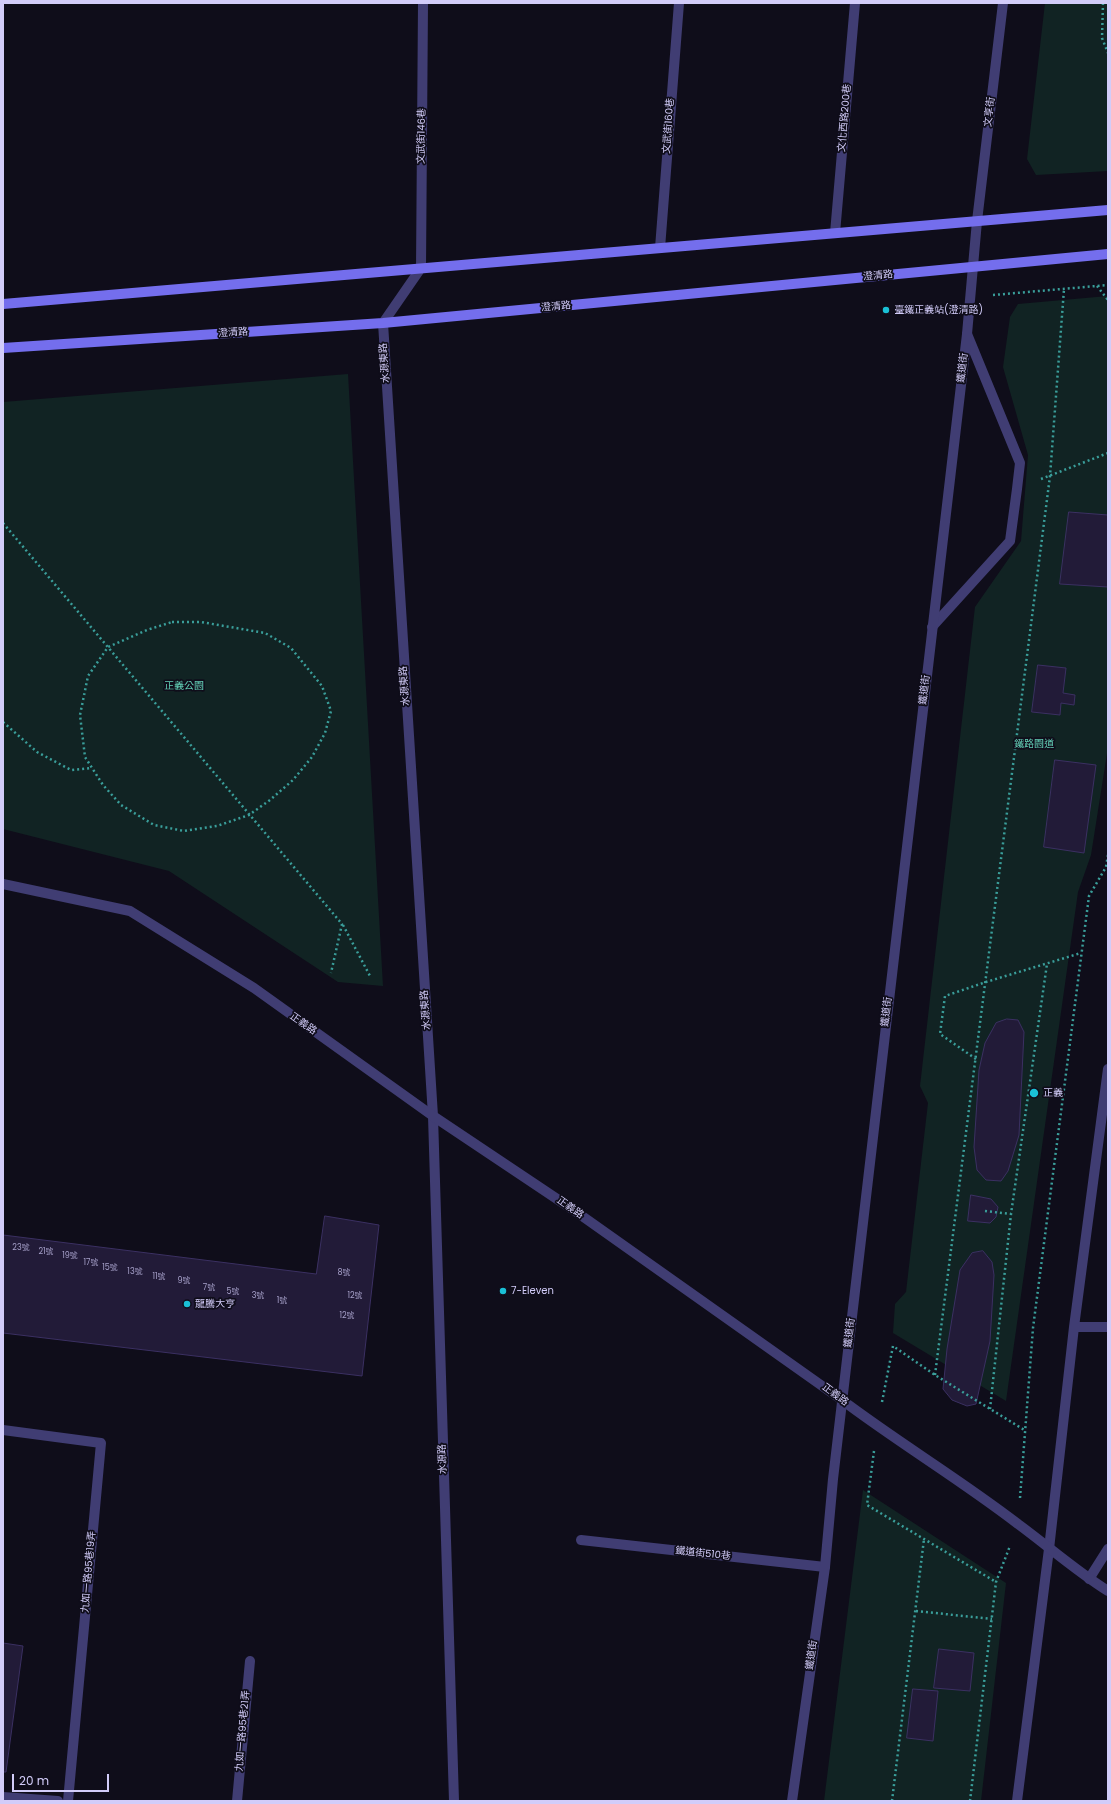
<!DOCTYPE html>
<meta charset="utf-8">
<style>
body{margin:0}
#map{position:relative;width:1111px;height:1804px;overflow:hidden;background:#0f0d1a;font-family:Poppins,sans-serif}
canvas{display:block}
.frame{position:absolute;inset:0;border:4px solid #d2ccf9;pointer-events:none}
.scale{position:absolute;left:12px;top:1774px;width:97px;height:18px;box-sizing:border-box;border:2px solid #d2ccf9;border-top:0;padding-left:5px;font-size:12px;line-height:14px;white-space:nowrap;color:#d2ccf9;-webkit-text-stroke:3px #0f0d1a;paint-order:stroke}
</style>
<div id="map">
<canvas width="1111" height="1804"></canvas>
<div class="frame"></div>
<div class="scale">20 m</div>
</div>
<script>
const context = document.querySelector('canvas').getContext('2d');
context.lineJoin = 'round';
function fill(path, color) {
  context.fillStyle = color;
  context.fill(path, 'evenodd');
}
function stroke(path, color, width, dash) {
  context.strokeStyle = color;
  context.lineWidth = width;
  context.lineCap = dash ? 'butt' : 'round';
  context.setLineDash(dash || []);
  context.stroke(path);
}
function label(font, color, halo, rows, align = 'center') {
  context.font = font + ' Poppins,"Noto Sans TC",sans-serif';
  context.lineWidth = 3.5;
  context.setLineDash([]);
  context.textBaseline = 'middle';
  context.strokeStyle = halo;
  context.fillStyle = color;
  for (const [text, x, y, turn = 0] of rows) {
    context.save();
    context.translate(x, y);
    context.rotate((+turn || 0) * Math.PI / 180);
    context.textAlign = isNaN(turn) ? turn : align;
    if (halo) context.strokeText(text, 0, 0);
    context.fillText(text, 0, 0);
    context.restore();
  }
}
const green = new Path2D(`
 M1045,3H1108V171L1036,175L1027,159Z
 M1108,296V747L1091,855L1078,892L1006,1401L893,1333L895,1304L906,1292L928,1103L920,1086L975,607L1021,541L1028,455L1003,367L1010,317L1018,304Z
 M348,374L383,986L338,982L169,871L3,829V402Z
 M863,1490L1006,1583L981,1801H824Z`);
const building = new Path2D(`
 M1069,512L1108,515V587L1060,584Z
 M1038,665L1066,668L1063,693L1075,695L1074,705L1061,703L1060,715L1032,712Z
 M1055,760L1096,765L1084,853L1044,847Z
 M1007,1019L1018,1020L1024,1032L1019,1135L1008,1171L1001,1181L986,1180L977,1170L974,1147L979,1070L985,1043L996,1023Z
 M971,1195L991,1199L998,1207L996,1217L990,1223L968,1221Z
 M325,1216L379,1225L362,1376L3,1333V1235L316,1274Z
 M983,1251L992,1262L994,1275L990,1341L976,1404L967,1406L952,1400L943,1389L947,1349L960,1270L972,1253Z
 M3,1643L23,1646L6,1772H3Z
 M939,1649L974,1653L970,1691L934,1688Z
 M913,1689L938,1691L933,1741L907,1738Z`);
const path = new Path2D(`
 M1103,3L1102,38L1108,53
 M1097,286L1108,300
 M993,295L1108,285
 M1041,479L1108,453
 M3,523L342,924L331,973
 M172,622H201L265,633L291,648L322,686L331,711L325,733L312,757L293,780L270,800L249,815L217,826L184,831L154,825L121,805L103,785L85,757L80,715L88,676L108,647L147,630Z
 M3,722L37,752L71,770L92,768
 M343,925L370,976
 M976,1059L940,1034L945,996L986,982L1081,953
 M985,1211L1011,1214
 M935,1375L1050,476L1064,289
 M882,1402L893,1346L935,1375L1026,1431
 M990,1409L1011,1214L1047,964
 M874,1451L867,1505L996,1582
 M1020,1498L1033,1328L1089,896L1106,867L1108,855
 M916,1611L992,1619
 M892,1801L924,1539
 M970,1801L996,1582L1010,1546`);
const service = new Path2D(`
 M835,233L855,3
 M421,268L423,3
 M932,627L1010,541L1017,489L1020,463L967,334
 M581,1540L825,1567`);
const minor = new Path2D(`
 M660,248L679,3
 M421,268L383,323L433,1116L454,1801
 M1074,1327H1108
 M3,1430L101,1443L68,1801
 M1089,1579L1108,1549
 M3,1797L58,1801
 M237,1801L250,1661
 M792,1801L825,1567L833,1479L967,334L977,221L1003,3
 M1017,1801L1049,1549L1074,1327L1108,1069`);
const tertiary = new Path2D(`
 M3,884L130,911L254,988L433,1116L575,1211L842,1400C899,1443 961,1480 1018,1524C1048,1546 1076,1571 1108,1591`);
const secondary = new Path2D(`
 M3,304L1108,210
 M3,348L383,323L1108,254`);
const markers = [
 [886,310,4,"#1ac0d6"],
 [1034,1093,5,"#1ac0d6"],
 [503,1291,4,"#1ac0d6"],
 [187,1304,4,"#1ac0d6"]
];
const numberNames = [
 ["23號",21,1248],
 ["21號",46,1252],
 ["19號",70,1256],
 ["17號",91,1263],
 ["15號",110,1268],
 ["13號",135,1272],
 ["8號",344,1273],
 ["11號",159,1277],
 ["9號",184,1281],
 ["7號",209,1288],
 ["5號",233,1292],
 ["3號",258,1296],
 ["12號",355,1296],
 ["1號",282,1301],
 ["12號",347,1316]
];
const streetNames = [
 ["文享街",990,112,-83],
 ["文化西路200巷",845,118,-85],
 ["文武街160巷",669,126,-86],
 ["文武街146巷",422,136,-89],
 ["澄清路",878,276,-5],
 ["澄清路",556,307,-5],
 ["澄清路",233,333,-4],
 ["水源東路",385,363,-94],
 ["鐵道街",963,368,-83],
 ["水源東路",405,686,-94],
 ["鐵道街",925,690,-83],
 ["水源東路",426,1010,-94],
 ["鐵道街",887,1012,-83],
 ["正義路",303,1024,35],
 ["正義路",570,1208,35],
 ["鐵道街",850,1333,-83],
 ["正義路",835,1395,36],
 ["水源路",443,1459,-92],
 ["鐵道街510巷",703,1554,6],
 ["九如一路95巷19弄",89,1572,-85],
 ["鐵道街",812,1655,-82],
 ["九如一路95巷21弄",243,1731,-85]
];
const poiNames = [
 ["臺鐵正義站(澄清路)",894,310],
 ["正義",1043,1093],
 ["7-Eleven",511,1291],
 ["龍騰大亨",195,1304]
];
const parkNames = [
 ["正義公園",184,686],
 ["鐵路園道",1034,744]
];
fill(green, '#112323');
fill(building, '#221b38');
stroke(building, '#3b3062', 1);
stroke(path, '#3a9e9a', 2.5, [2, 3]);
stroke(service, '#403d73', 10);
stroke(minor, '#403d73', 10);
stroke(tertiary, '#403d73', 10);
stroke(secondary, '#746eed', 10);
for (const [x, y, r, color] of markers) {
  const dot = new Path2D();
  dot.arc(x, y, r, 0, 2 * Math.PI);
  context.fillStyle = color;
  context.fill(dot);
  stroke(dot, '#0f0d1a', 1.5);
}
label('8px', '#a6a0c9', null, numberNames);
label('10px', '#d2ccf9', '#0f0d1a', streetNames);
label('10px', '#d2ccf9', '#0f0d1a', poiNames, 'left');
label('10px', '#62ceb5', '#0f0d1a', parkNames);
</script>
